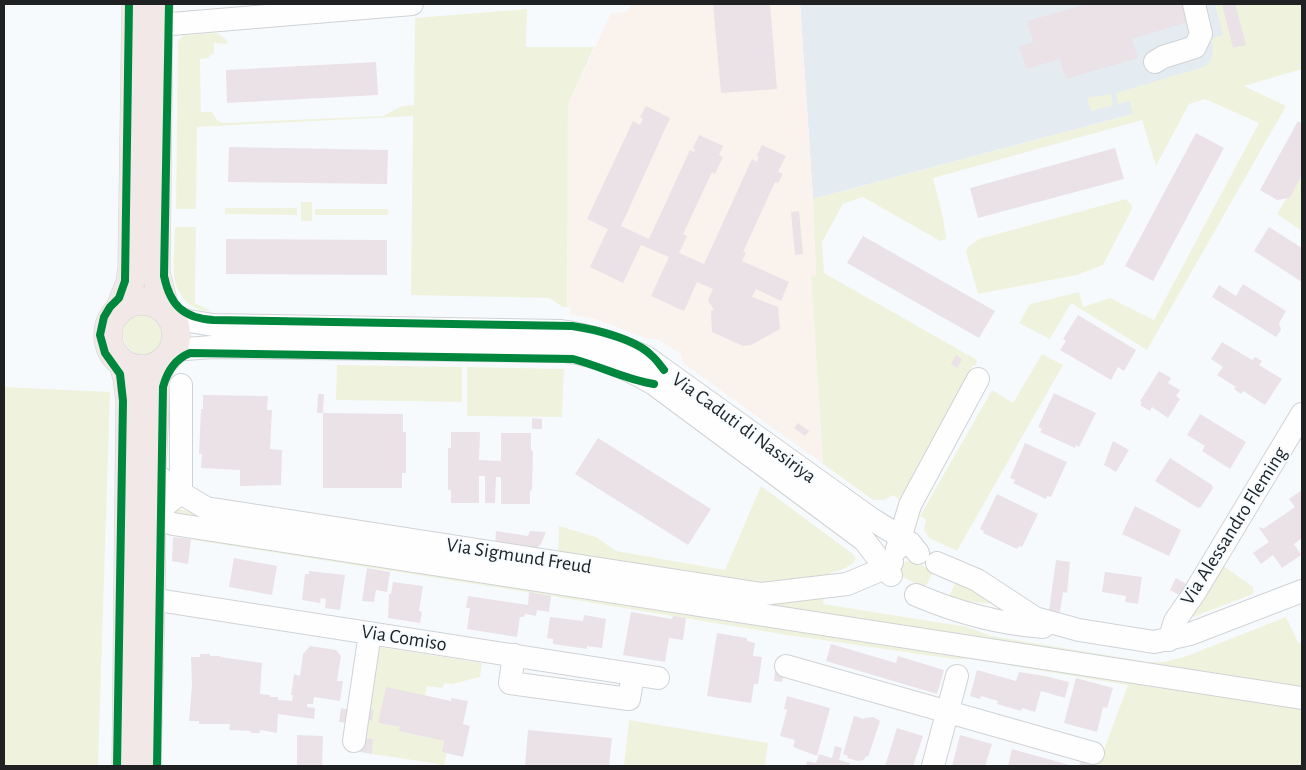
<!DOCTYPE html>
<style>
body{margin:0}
#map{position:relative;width:1306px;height:770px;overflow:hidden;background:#f7fafd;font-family:"Alegreya Sans",sans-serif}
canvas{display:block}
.frame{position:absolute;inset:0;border:5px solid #1f2122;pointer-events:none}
</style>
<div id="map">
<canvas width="1306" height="770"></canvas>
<div class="frame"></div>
</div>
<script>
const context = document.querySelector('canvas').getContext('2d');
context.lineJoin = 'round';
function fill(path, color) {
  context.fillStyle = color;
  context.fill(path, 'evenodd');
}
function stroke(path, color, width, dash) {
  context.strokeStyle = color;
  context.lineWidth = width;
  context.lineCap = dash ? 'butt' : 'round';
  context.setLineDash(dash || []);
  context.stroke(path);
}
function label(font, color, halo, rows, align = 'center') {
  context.font = font + ' "Alegreya Sans",sans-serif';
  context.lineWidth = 4;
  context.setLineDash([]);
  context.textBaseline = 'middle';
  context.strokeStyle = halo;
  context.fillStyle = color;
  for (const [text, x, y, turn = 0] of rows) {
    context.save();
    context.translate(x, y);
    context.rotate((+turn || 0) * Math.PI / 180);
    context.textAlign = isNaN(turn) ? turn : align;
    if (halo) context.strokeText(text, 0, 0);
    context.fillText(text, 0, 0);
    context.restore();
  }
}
const built = new Path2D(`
 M800,4H1302V69L813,199Z`);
const education = new Path2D(`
 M630,4H800L813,199L816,276H811L823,464L683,363L681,354L657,339H648L596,319L571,315L570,307H567L568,105L611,13L628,12Z`);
const green = new Path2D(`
 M1215,4H1222L1233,47L1246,44L1235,4H1302V69L1244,86L1286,106L1147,350L1071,303L1050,339L1019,323L1030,304L1079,292L1083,307L1110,298L1154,320L1259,123L1205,99L1189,104L1156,166L1142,120L933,178L943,217L946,239L940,241L863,197L843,204L822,242L824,273L977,360L976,366L973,365L899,500L894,495L884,500H873L823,464L811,276L816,275L813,199L1133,114L1130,101L1118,104L1116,93L1204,67C1214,60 1214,50 1211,39L1223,35Z
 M527,9L526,47H594L568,105L567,307H563L549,298L411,295L413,116L197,127L196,209H176L178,42L183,35L217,33L228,41L226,44L214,43V53L209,56V58L200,59L201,112H212L217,120L222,123L383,116L402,106L414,105L415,18Z
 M1111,94L1113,105L1091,111L1087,98Z
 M1302,175V231L1277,214L1286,199L1290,198Z
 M1126,199L1132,205V209L1103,265L1077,275L978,294L966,252L968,247L979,239Z
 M301,202H312V221H301Z
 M225,208H297V215L225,214Z
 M315,209H388V215H315Z
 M175,227H196L195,303L211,311C194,312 179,298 175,282C172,270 175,241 175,227Z
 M123 334a21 21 0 1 1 42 0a21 21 0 1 1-42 0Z
 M1042,354L1063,365L957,551L929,538L924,530L926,520L920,516L992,390L1013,403Z
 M337,365L462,367V402L336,400Z
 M467,367L564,369L562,417L467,416Z
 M4,387L110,392L98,766H4Z
 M761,486L853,554L856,559C851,568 840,570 830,573V578L768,587L558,556L559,526L596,537L616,551L725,570Z
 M176,509L781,603L784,599L824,595L823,604L967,627L991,636L1148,662H1164L1187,656L1286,617L1298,642L1302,643V692L173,517V510Z
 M195,532L1302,708V758L1301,766H1098L1128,685L970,659H953L781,634L539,594L194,540Z
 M908,561C917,561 927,567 932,574L927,584L922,586L906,579L901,575L900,570L903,563Z
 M1225,567L1253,587V594L1193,617L1192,615L1220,568Z
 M955,583H959L991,601V604L953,600L949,597Z
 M373,646L482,663L480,677L452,684L445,683L442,688L427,686L425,696L378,723L400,727V731L444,741L442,752L447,753L444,765L454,766H439V764L372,754L373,739L361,737L364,719L371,721L365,708Z
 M629,720L768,743L765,766H624Z`);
const building = new Path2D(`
 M713,4H770L777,89L721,93Z
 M1087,4H1183L1188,22L1132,39L1138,58L1066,79L1060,59L1026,69L1019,46L1033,42L1027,21Z
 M1222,4H1235L1246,45L1233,48Z
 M376,62L378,95L227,103L226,70Z
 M646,106L670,118L621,226L649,239L690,150L694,152L695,149L693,148L699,135L723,146L719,155L723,157L715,174L712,172L683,234L687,236L679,253L704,264L752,159L757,162L759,157L757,156L762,145L786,156L778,172L783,174L778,183L775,182L743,252L746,253L742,261L789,282L781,301L756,289L752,297L778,307L780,329L751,345L743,346L712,332L711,311L714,310L708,300L713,289L697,282L684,311L651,296L669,257L641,245L623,283L590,267L608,229L587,219L633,121L640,125L643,119L640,117Z
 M1298,121L1302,124V175L1290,198L1277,200L1260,190Z
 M1196,133L1224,148L1153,281L1125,266Z
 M229,147L388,150L387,184L228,182Z
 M1115,148L1124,179L978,218L970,188Z
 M799,211L803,254L795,255L791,212Z
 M1269,227L1302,248V282L1254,251Z
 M863,236L995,311L979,338L847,263Z
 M226,239L387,240V275L226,274Z
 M1243,284L1286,311L1279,323L1281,330L1276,337L1212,297L1219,285L1236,296Z
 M1078,315L1136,350L1124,371L1118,367L1111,380L1060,350L1066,341L1063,339Z
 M1222,342L1252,360L1255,357L1262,361L1259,365L1282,379L1265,405L1243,391L1241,394L1234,389L1236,387L1217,375L1223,367L1211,359Z
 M956,355L962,359L957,368L951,364Z
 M1159,371L1171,378L1168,383L1180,390L1176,396L1180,399L1168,418L1152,407L1150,411L1140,405L1142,402L1140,401Z
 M1054,393L1096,413L1079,447L1076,445L1075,448L1040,432L1042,429L1038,427Z
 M318,394H324L323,413H317Z
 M203,395L268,396L267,410H272L270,449L282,450L281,485L240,486V470L201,468L202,454H199L201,409H203Z
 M323,413L403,414V432H406V473H402V488H323Z
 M1200,414L1246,442L1230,469L1202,451L1205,446L1187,435Z
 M532,418L542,419V429H532Z
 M798,423L809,431L805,436L794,428Z
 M451,432H480L479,460L501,461V433H531V450L533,451L532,490L530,491V504H501V477H496L495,503H485V476H479V503H451V490H448V448H451Z
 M598,438L711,509L688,545L575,474Z
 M1113,441L1129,450L1116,472L1104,465Z
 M1025,443L1067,462L1051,497L1047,496L1046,499L1013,483L1015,480L1010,478Z
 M1170,458L1212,485L1213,488L1201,507L1198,508L1155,481Z
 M1302,490V538L1294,544L1301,555L1282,568L1273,555L1261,564L1253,553L1269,542L1259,528L1261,527L1263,529L1295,507L1289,499Z
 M997,494L1038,514L1022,547L1019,546L1017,549L983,533L984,531L980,529Z
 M1135,506L1181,530L1169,556L1122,534Z
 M496,531L528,536L530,531L546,532L541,544L537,548L495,546Z
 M173,537L191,539L188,564L172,561Z
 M234,558L277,566L272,595L229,587Z
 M1056,560L1070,562L1067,593L1063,592L1060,612L1049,611Z
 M367,568L390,572L387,592L376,590L374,602L362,601Z
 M309,571L345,575L340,610L325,608L326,599L321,598L320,603L302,600L305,574H309Z
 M1105,572L1142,577L1138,604L1125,602L1126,596L1102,592Z
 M1176,578L1188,585L1181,596L1170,590Z
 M393,582L423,586L419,611L422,612L420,623L388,618L389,594H391Z
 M529,592L551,596L549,612L537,610L536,616L525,614L524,617H520L517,637L467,629L470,608H466L468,596L528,605Z
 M631,612L672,619L673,616L686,618L683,640L669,638L665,662L623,655Z
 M584,615L606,619L602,648L587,646V649L553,644V639L547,638L550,617L583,621Z
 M717,633L747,638V641L755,643L753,656L762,657L758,684H754L751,703L707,696Z
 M831,644L896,663L898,656L944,670L937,694L826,661Z
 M310,646L336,650L341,656L337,681H343L340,701L314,697L313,704H307V707L315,708L314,719L278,714L277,733L260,730V733H251V731L229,730L230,724H199V721H189L192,685L191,657H200V654H210V656H220V657L262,663L260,694L270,695V697H278V700L292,701L293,695H291L294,674L300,676L303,654Z
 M977,670L1016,681L1019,672L1045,676L1069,682L1065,698L1041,691L1035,712L1022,708L1021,711L997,704L998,701L981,696L980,699L970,696Z
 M775,671L784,674L782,682L774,681Z
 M1076,678L1113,688L1107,708L1103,707L1097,732L1064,723Z
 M386,687L451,701V698L468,701L463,724L470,726L463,757L442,752L444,741L399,731L400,727L378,723Z
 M787,696L830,708L817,756L793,747L795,740L780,736L787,710L784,709Z
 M341,708L350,710L348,723L339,722Z
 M365,708L374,710L372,721L364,719Z
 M854,716L864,719L865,718L873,717L880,721L868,757L866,756L864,760L858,761L847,758L848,756L843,754Z
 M897,728L923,736L913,766H885Z
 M528,730L612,738L609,766H525Z
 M297,735L323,736L322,766H297Z
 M960,735L992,744L985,766H952Z
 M361,737L373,739L372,754L360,752Z
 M835,746L842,748L839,760L850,763L849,766H806L807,761L816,763L819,754L832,758Z
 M1012,749L1073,766H1008Z
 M1082,759L1094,763L1093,766H1079Z`);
const minor = new Path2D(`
 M159,25L412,4
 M1155,62L1163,57L1195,47L1201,34L1194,4
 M169,314L189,321L213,325L560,331C591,335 617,345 646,357L870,518L910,543L918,553
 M173,350L212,347L565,351C597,355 627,368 654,384L864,540L891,575
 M152,472L181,493L206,508L762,594L847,584L878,571L892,562
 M151,516L173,524L1302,698
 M151,516L181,493V385
 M897,549L910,505L978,379
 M937,563L977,580L1035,618L1079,630L1154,642L1190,634L1302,591
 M916,595C956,612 999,624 1043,627
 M151,599L658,678
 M1169,640L1175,621L1195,592L1302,414
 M514,655L510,683L629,699L633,674
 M786,666L1093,753
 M354,741L370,633
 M933,766L957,676`);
const major = new Path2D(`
 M159,4L156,273L165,309
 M108 335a34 34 0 1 1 68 0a34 34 0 1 1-68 0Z
 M120,308L130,283L132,268L136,4
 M123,363L127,378L130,401L126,766
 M147,766L151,599L152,472L156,379L162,363`);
const cycleway = new Path2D(`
 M169,4L164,276C170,305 183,318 213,320L572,326C594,329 635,339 651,355C656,359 660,365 664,370
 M117,766L123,401L120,374L105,353L100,335L104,317L110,307L119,298L125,281L129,4
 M157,766L163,387C167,372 175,359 190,353L573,359C600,366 627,380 654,384`);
const streetNames = [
 ["Via Caduti di Nassiriya",744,428,36],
 ["Via Alessandro Fleming",1234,526,-58],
 ["Via Sigmund Freud",519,556,9],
 ["Via Comiso",404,638,9]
];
fill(built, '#e4ecf2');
fill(education, '#faf3ed');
fill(green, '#eff3dd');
fill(building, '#eae2e7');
stroke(minor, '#d0d3d5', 24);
stroke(major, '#d3d5d6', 29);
stroke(minor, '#fefeff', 22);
stroke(major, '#f2e8e8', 28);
stroke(cycleway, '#00873e', 8);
label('20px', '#1f2122', '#f5fbff', streetNames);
</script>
